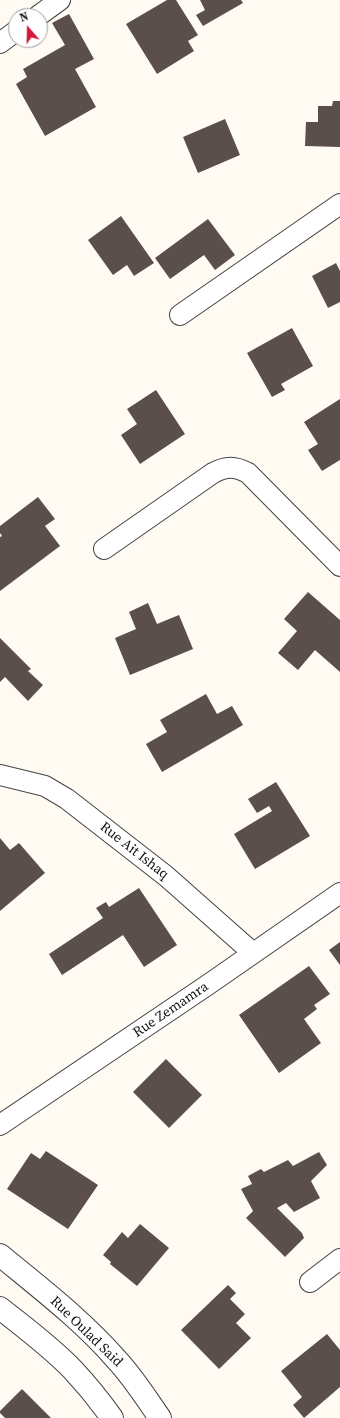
<!DOCTYPE html>
<style>
body{margin:0}
#map{position:relative;width:340px;height:1418px;overflow:hidden;background:#fffbf3;font-family:"Source Serif 4",serif}
canvas{display:block}
.north{position:absolute;left:8px;top:8px;width:40px;height:40px;box-sizing:border-box;background:#fff;border:1px solid #9f9f9f;border-radius:50%;rotate:340deg;font-size:11px;font-weight:700;line-height:16px;text-align:center;color:#101010}
.north::after{content:'';display:block;margin:auto;width:14px;height:18px;background:#d11838;clip-path:polygon(50% 0,100% 100%,50% 72%,0 100%)}
</style>
<div id="map">
<canvas width="340" height="1418"></canvas>
<div class="north">N</div>
</div>
<script>
const context = document.querySelector('canvas').getContext('2d');
context.lineJoin = 'round';
function fill(path, color) {
  context.fillStyle = color;
  context.fill(path, 'evenodd');
}
function stroke(path, color, width, dash) {
  context.strokeStyle = color;
  context.lineWidth = width;
  context.lineCap = dash ? 'butt' : 'round';
  context.setLineDash(dash || []);
  context.stroke(path);
}
function label(font, color, halo, rows, align = 'center') {
  context.font = font + ' "Source Serif 4",serif';
  context.lineWidth = 4;
  context.setLineDash([]);
  context.textBaseline = 'middle';
  context.strokeStyle = halo;
  context.fillStyle = color;
  for (const [text, x, y, turn = 0] of rows) {
    context.save();
    context.translate(x, y);
    context.rotate((+turn || 0) * Math.PI / 180);
    context.textAlign = isNaN(turn) ? turn : align;
    if (halo) context.strokeText(text, 0, 0);
    context.fillText(text, 0, 0);
    context.restore();
  }
}
const building = new Path2D(`
 M167,0H176L198,35L188,41L194,51L157,74L126,24Z
 M200,0H241L243,3L203,26L196,15L205,10Z
 M69,14L94,59L75,69L96,107L45,136L16,84L27,77L23,69L65,45L52,23Z
 M333,101H340V147L305,146L306,122H318V106H332Z
 M225,119L240,155L198,173L183,137Z
 M121,216L154,263L134,276L127,265L113,275L88,240Z
 M208,219L235,255L215,270L204,255L170,279L155,258Z
 M336,263L340,271V302L328,308L312,276Z
 M292,328L313,366L281,384L285,390L272,397L247,353Z
 M156,390L185,434L140,464L121,435L137,424L127,409Z
 M340,399V460L322,471L308,450L318,444L304,422Z
 M38,497L55,519L45,526L60,546L0,591V537L2,536L0,533V526Z
 M308,592L340,620V672L315,650L298,670L278,653L297,631L284,619Z
 M148,603L157,624L179,615L193,649L130,675L115,638L136,629L129,612Z
 M0,638L31,669L28,671L43,685L28,701L5,677L0,682Z
 M206,694L217,714L232,706L243,725L162,772L146,744L167,732L160,720Z
 M276,782L310,836L255,869L234,834L272,811L269,806L257,813L248,799Z
 M0,838L10,850L19,843L45,873L0,911Z
 M139,888L177,945L144,967L123,935L62,975L49,954L103,918L96,908L106,902L109,907Z
 M340,942V965L329,950Z
 M309,966L330,994L314,1005L317,1009L304,1019L321,1043L279,1073L239,1015Z
 M166,1059L202,1095L169,1128L133,1092Z
 M46,1151L98,1185L68,1229L7,1189L31,1153L40,1159Z
 M319,1152L327,1165L311,1181L320,1198L294,1212L286,1203L277,1208L302,1233L304,1238L285,1257L246,1218L253,1211L241,1189L252,1184L248,1176L261,1169L264,1172L288,1160L293,1166Z
 M140,1224L169,1248L137,1286L110,1264L111,1262L103,1255L122,1232L128,1238Z
 M228,1285L236,1293L230,1299L245,1314L236,1323L251,1338L219,1369L181,1330Z
 M327,1334L340,1350V1387L304,1418L293,1405L302,1397L281,1371Z
 M22,1389L51,1418H5L0,1413V1411Z`);
const minor = new Path2D(`
 M38,16L60,0
 M0,43L16,31
 M180,315L340,204
 M104,549L213,473C226,466 235,466 248,473L340,566
 M0,775L45,786L67,799L166,876L253,953
 M0,1125L209,984L340,893
 M310,1282L340,1259`);
const tertiary = new Path2D(`
 M0,1255C40,1288 82,1320 116,1359C133,1377 146,1398 160,1418
 M0,1308C25,1328 51,1347 73,1370C87,1385 100,1401 112,1418`);
const streetNames = [
 ["Rue Ait Ishaq",134,851,38],
 ["Rue Zemamra",171,1010,-34],
 ["Rue Oulad Said",86,1332,44]
];
fill(building, '#5a4f4b');
stroke(minor, '#434343', 22);
stroke(tertiary, '#434343', 24);
stroke(minor, '#fff', 20);
stroke(tertiary, '#fff', 22);
label('14px', '#101010', '#fff', streetNames);
</script>
